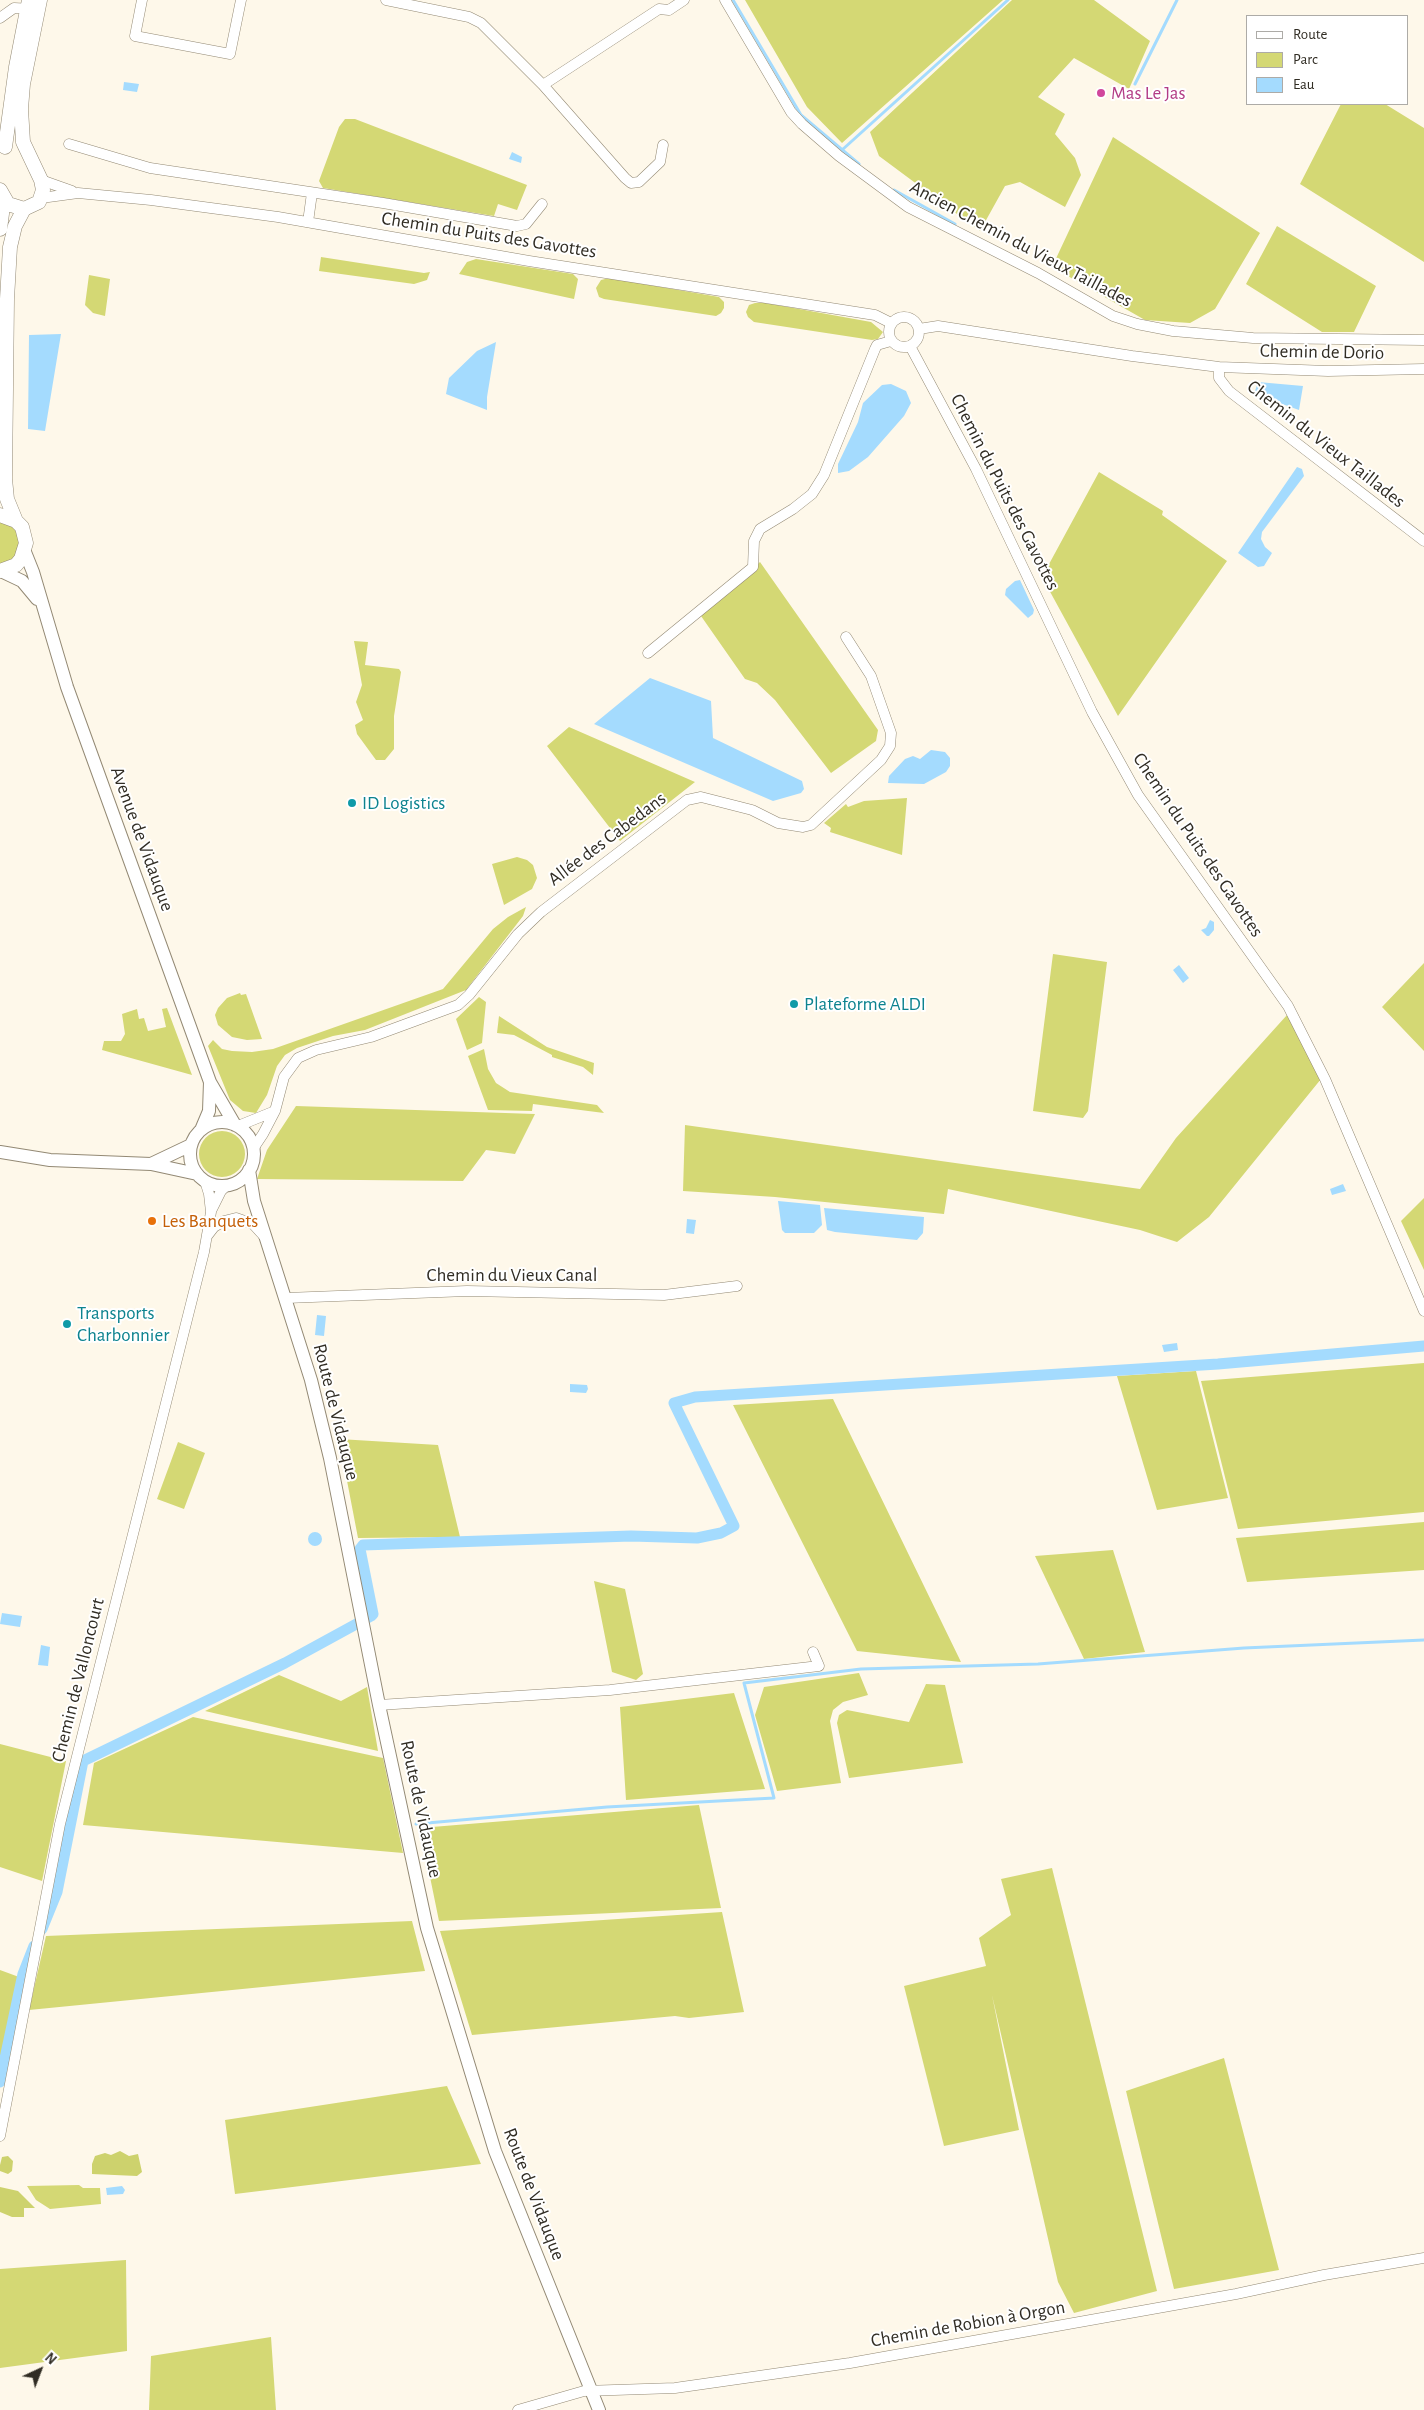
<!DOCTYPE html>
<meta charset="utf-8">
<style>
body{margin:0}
#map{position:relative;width:1424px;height:2410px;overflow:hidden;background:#fef8ea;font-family:"Alegreya Sans",sans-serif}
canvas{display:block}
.legend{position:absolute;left:1246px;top:15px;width:162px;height:90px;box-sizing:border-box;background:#fff;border:1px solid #adaba7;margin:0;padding:6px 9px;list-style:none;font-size:15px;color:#312d24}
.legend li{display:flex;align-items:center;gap:10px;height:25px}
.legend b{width:25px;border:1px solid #adaba7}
.north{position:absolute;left:15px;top:2345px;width:50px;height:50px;-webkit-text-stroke:4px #fff;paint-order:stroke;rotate:43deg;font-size:14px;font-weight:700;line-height:20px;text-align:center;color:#312d24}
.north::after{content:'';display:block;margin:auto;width:18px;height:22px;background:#312d24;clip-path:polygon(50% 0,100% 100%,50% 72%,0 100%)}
</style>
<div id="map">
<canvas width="1424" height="2410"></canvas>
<ul class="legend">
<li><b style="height:6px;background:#fff"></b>Route</li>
<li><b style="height:14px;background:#d4d874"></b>Parc</li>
<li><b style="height:14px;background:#a4dbfe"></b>Eau</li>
</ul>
<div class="north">N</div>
</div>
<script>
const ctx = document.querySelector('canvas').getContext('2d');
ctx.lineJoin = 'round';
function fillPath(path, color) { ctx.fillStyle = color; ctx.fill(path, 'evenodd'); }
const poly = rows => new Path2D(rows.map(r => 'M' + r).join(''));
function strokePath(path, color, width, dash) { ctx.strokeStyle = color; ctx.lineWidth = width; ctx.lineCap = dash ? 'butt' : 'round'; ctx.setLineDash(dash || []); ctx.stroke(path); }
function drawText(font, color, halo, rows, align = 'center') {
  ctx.font = font + ' "Alegreya Sans",sans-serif'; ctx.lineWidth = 4; ctx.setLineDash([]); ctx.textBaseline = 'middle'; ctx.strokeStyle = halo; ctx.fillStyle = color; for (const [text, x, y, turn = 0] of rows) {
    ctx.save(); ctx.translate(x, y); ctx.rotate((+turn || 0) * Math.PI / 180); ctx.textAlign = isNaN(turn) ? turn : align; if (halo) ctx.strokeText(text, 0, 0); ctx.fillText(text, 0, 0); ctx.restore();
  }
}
fillPath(poly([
 [745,0,1003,0,842,143,807,107],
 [1012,0,1094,0,1150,41,1129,89,1074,58,1038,97,1065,114,1055,134,1075,158,1081,175,1065,207,1020,182,1005,186,980,231,879,156,870,132],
 [1341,104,1385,104,1424,128,1424,262,1300,184],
 [345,119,355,119,527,185,517,210,498,204,494,216,323,188,319,181,339,127],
 [1113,137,1260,233,1215,309,1190,323,1145,320,1052,267],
 [1277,226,1376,286,1354,332,1322,332,1246,284],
 [321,257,424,273,430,272,427,280,414,284,319,271],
 [476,259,573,274,578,279,574,299,459,274,467,262],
 [89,275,110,279,105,316,93,313,85,305],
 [609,278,719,297,724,302,724,308,721,313,716,316,604,299,599,297,596,288,601,280],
 [755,303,766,303,871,322,883,332,878,339,872,340,754,322,748,317,746,312,749,305],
 [1099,472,1163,511,1162,515,1227,561,1118,716,1042,577],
 [0,522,13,527,18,535,20,545,17,554,10,562,0,566],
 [760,562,878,730,876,741,831,773,775,700,757,683,745,679,701,616],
 [354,641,368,642,365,665,399,669,401,672,394,716,394,749,385,760,376,760,357,734,355,725,363,720,356,702,362,685],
 [569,727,695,782,620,841,547,746],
 [907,798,902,855,830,832,831,828,824,823,846,804,848,807,864,801],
 [517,857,527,860,533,865,537,878,532,889,504,905,492,864],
 [526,907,523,916,466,990,365,1030,333,1036,297,1048,285,1055,277,1066,267,1095,256,1113,243,1111,230,1100,208,1046,213,1040,222,1049,232,1051,252,1052,273,1049,443,989,493,929,508,917],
 [1053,954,1107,962,1088,1111,1083,1118,1033,1111],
 [1424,963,1424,1051,1382,1007],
 [240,993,241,995,246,994,262,1039,247,1040,232,1037,218,1025,215,1015,218,1008,227,998],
 [479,997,486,1002,482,1043,467,1050,456,1019],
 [167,1008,192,1075,102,1050,104,1041,121,1041,125,1034,122,1014,137,1009,139,1019,144,1018,148,1031,166,1027,162,1009],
 [1287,1015,1321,1079,1209,1217,1177,1242,1140,1230,948,1189,944,1214,775,1197,683,1191,685,1125,1140,1189,1176,1138],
 [499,1016,547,1047,594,1063,593,1075,583,1067,552,1057,552,1055,514,1035,497,1033],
 [484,1049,488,1069,496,1083,510,1092,597,1105,604,1113,533,1104,532,1111,488,1110,468,1056],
 [296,1106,535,1114,515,1154,486,1150,463,1181,257,1179,267,1150],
 '199 1154a23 23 0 1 1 46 0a23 23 0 1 1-46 0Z',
 [1424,1198,1424,1270,1401,1221],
 [1424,1363,1424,1512,1238,1529,1201,1381],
 [1196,1371,1228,1498,1157,1510,1117,1376],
 [833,1399,961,1662,857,1651,733,1405],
 [339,1439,438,1445,460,1537,358,1538],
 [178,1442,205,1453,184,1509,157,1499],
 [1424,1522,1424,1570,1247,1582,1236,1538],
 [1113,1550,1145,1652,1084,1659,1035,1556],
 [594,1581,625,1589,643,1674,636,1680,612,1672],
 [859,1673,868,1695,843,1702,833,1710,830,1721,841,1783,777,1791,755,1715,764,1687],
 [279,1675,341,1701,367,1687,378,1751,205,1711],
 [926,1684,945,1685,963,1763,849,1778,837,1723,839,1715,847,1710,909,1722],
 [734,1693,765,1789,626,1800,620,1707],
 [193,1717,383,1758,403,1853,83,1825,94,1763],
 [0,1744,66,1761,42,1881,0,1867],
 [699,1805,721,1908,439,1921,420,1828],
 [1052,1868,1157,2291,1074,2313,1058,2282,992,1995,1019,2130,944,2146,904,1986,986,1966,979,1938,1011,1915,1001,1879],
 [722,1912,744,2012,689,2018,675,2016,472,2035,440,1931],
 [412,1921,425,1971,29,2010,46,1936],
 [0,1970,19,1977,1,2058,0,2058],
 [1224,2058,1279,2270,1174,2289,1126,2091],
 [447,2086,481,2164,235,2194,225,2120],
 [79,2185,83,2188,100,2188,101,2204,50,2209,36,2200,27,2186],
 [126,2260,127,2351,0,2368,0,2269],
 [271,2337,276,2410,149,2410,151,2356]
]), '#d4d874');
fillPath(poly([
 [120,2151,129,2156,138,2154,142,2172,137,2176,92,2174,92,2164,95,2156,105,2153,111,2155],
 [8,2156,13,2161,12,2171,8,2174,0,2171,0,2165,2,2157],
 [0,2187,18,2191,35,2208,24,2208,24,2217,12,2217,0,2212]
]), '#cdd26d');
fillPath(poly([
 [124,82,139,84,137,92,123,90],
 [512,152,522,157,521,163,509,159],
 [61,334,45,431,28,429,29,335],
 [496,342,487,397,487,410,446,394,449,378,477,351],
 [1258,382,1303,386,1299,410,1254,394],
 [891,384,906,391,911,403,904,416,868,457,849,471,838,473,838,464,858,422,863,403,882,385],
 [1297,467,1302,469,1304,476,1262,532,1261,539,1265,547,1272,553,1264,566,1258,567,1238,553],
 [1020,580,1034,610,1033,614,1028,618,1005,595,1006,589,1015,581],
 [650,678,711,701,713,738,802,781,804,789,801,793,773,801,594,724],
 [931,750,945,752,950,758,950,766,946,772,924,784,888,783,889,776,905,759,913,756,920,759],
 [1210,920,1214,922,1214,930,1209,936,1207,936,1201,930,1206,928],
 [1179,965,1189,978,1183,983,1173,970],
 [1343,1184,1346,1191,1332,1195,1330,1189],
 [778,1201,820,1205,822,1225,814,1233,785,1233,782,1230],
 [824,1208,924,1217,923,1233,917,1240,835,1232,827,1230],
 [687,1219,696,1220,694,1234,686,1233],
 [317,1315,326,1316,324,1336,315,1335],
 [1177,1343,1178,1350,1164,1352,1162,1345],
 [570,1384,587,1385,588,1389,586,1393,570,1392],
 '308 1539a7 7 0 1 1 14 0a7 7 0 1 1-14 0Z',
 [2,1613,22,1616,20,1627,0,1624],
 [41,1645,50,1647,48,1666,38,1665],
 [122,2186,125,2190,123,2194,107,2195,106,2188]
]), '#a4dbfe');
strokePath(poly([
 [733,0,801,115,859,164],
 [1135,84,1177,0],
 [842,150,1008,0],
 [894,190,955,224],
 [416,1824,607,1807,774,1798,744,1683,861,1669,1038,1664,1244,1648,1424,1640]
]), '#a4dbfe', 3);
strokePath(poly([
 [42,1929,57,1892,83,1761,285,1663,371,1616,373,1614,360,1549,363,1545,631,1536,697,1538,721,1533,734,1526,674,1403,695,1397,1218,1364,1424,1346],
 [0,2082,23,1974,34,1946]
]), '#a4dbfe', 11);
const minor = poly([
 [142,0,135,36,230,54,241,0],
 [386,0,469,17,481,23,543,85,659,9,669,10,684,0],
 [725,0,791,112,802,124,839,156,908,207,1038,273,1113,316,1137,324,1173,331,1253,338,1424,340],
 [0,18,14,8,32,9],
 [543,85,625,178,631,183,639,182,660,162,663,145],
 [69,144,150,168,383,203,517,226,526,224,542,204],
 [41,180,72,191],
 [41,198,78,193,151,200,278,217,529,261,875,315,891,323],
 [308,222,312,193],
 '889 332a15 15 0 1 1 30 0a15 15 0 1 1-30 0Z',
 [919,329,938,326,1132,356,1219,367,1328,371,1424,369],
 [910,346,976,469,1092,712,1138,795,1288,1006,1325,1079,1424,1311],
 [1219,367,1219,378,1229,391,1424,541],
 [648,653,753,567,754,541,760,529,793,509,812,494,824,475,875,349,877,345,891,341],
 [238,1126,275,1111],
 [253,1149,263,1134,275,1111,284,1077,298,1058,316,1050,371,1037,458,1005,469,995,518,934,541,912,687,800,701,797,752,810,778,823,803,827,811,825,881,760,890,746,891,733,871,676,846,637],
 [211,1211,221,1191,226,1186],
 [207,1236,214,1227,224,1221,236,1218,253,1224,264,1236],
 [286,1298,467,1291,664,1295,737,1286],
 [379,1705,610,1690,819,1666,813,1652],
 [0,2136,60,1824,204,1252,211,1212,209,1194,205,1181],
 [518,2410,584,2391,675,2388,850,2363,1236,2294,1324,2275,1424,2258]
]);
const tertiary = poly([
 [25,552,33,572,67,687,210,1082,235,1125],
 [1,571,22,581,37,599],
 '190 1154a32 32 0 1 1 64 0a32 32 0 1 1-64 0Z',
 [201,1130,209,1111,210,1082],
 [0,1152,50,1160,151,1164,197,1174],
 [151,1164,191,1145],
 [249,1170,254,1201,311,1380,330,1458,379,1705,427,1928,495,2151,599,2410]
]);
const secondary = poly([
 [5,147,16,67,29,0],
 [0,190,8,204,24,209,39,202,43,190,41,180,23,142,21,109,23,84,40,0],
 [0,229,4,198],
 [0,515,16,521,22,527,26,543,21,559,16,565,0,571],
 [16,521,7,499,5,479,7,299,10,247,15,226,24,209]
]);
strokePath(minor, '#938974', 11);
strokePath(tertiary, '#938974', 14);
strokePath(secondary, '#938974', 15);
strokePath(minor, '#fff', 10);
strokePath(tertiary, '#fff', 12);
strokePath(secondary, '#fff', 14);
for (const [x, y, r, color] of [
 [1101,93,5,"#d1479c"],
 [352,803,5,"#0f9aa8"],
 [794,1004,5,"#0f9aa8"],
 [152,1221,5,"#e8710a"],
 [67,1324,5,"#0f9aa8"]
]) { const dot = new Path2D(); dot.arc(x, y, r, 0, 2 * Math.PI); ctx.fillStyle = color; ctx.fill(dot); strokePath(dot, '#fff', 2); }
drawText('19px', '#b23c85', '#fff', [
 ["Mas Le Jas",1111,93]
], 'left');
drawText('19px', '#312d24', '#fff', [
 ["Chemin du Puits des Gavottes",489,235,9],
 ["Ancien Chemin du Vieux Taillades",1021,244,28],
 ["Chemin de Dorio",1322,352,1],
 ["Chemin du Vieux Taillades",1326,444,38],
 ["Chemin du Puits des Gavottes",1005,492,63],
 ["Avenue de Vidauque",142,839,70],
 ["Allée des Cabedans",607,839,-37],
 ["Chemin du Puits des Gavottes",1198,845,56],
 ["Chemin du Vieux Canal",512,1275],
 ["Route de Vidauque",336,1412,76],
 ["Chemin de Valloncourt",78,1680,-76],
 ["Route de Vidauque",421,1809,78],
 ["Route de Vidauque",534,2194,69],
 ["Chemin de Robion à Orgon",968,2324,-10]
]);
drawText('19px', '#0d838f', '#fff', [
 ["ID Logistics",362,803],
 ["Plateforme ALDI",804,1004],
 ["Transports",77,1313],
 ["Charbonnier",77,1335]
], 'left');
drawText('19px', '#c56008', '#fff', [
 ["Les Banquets",162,1221]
], 'left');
</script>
